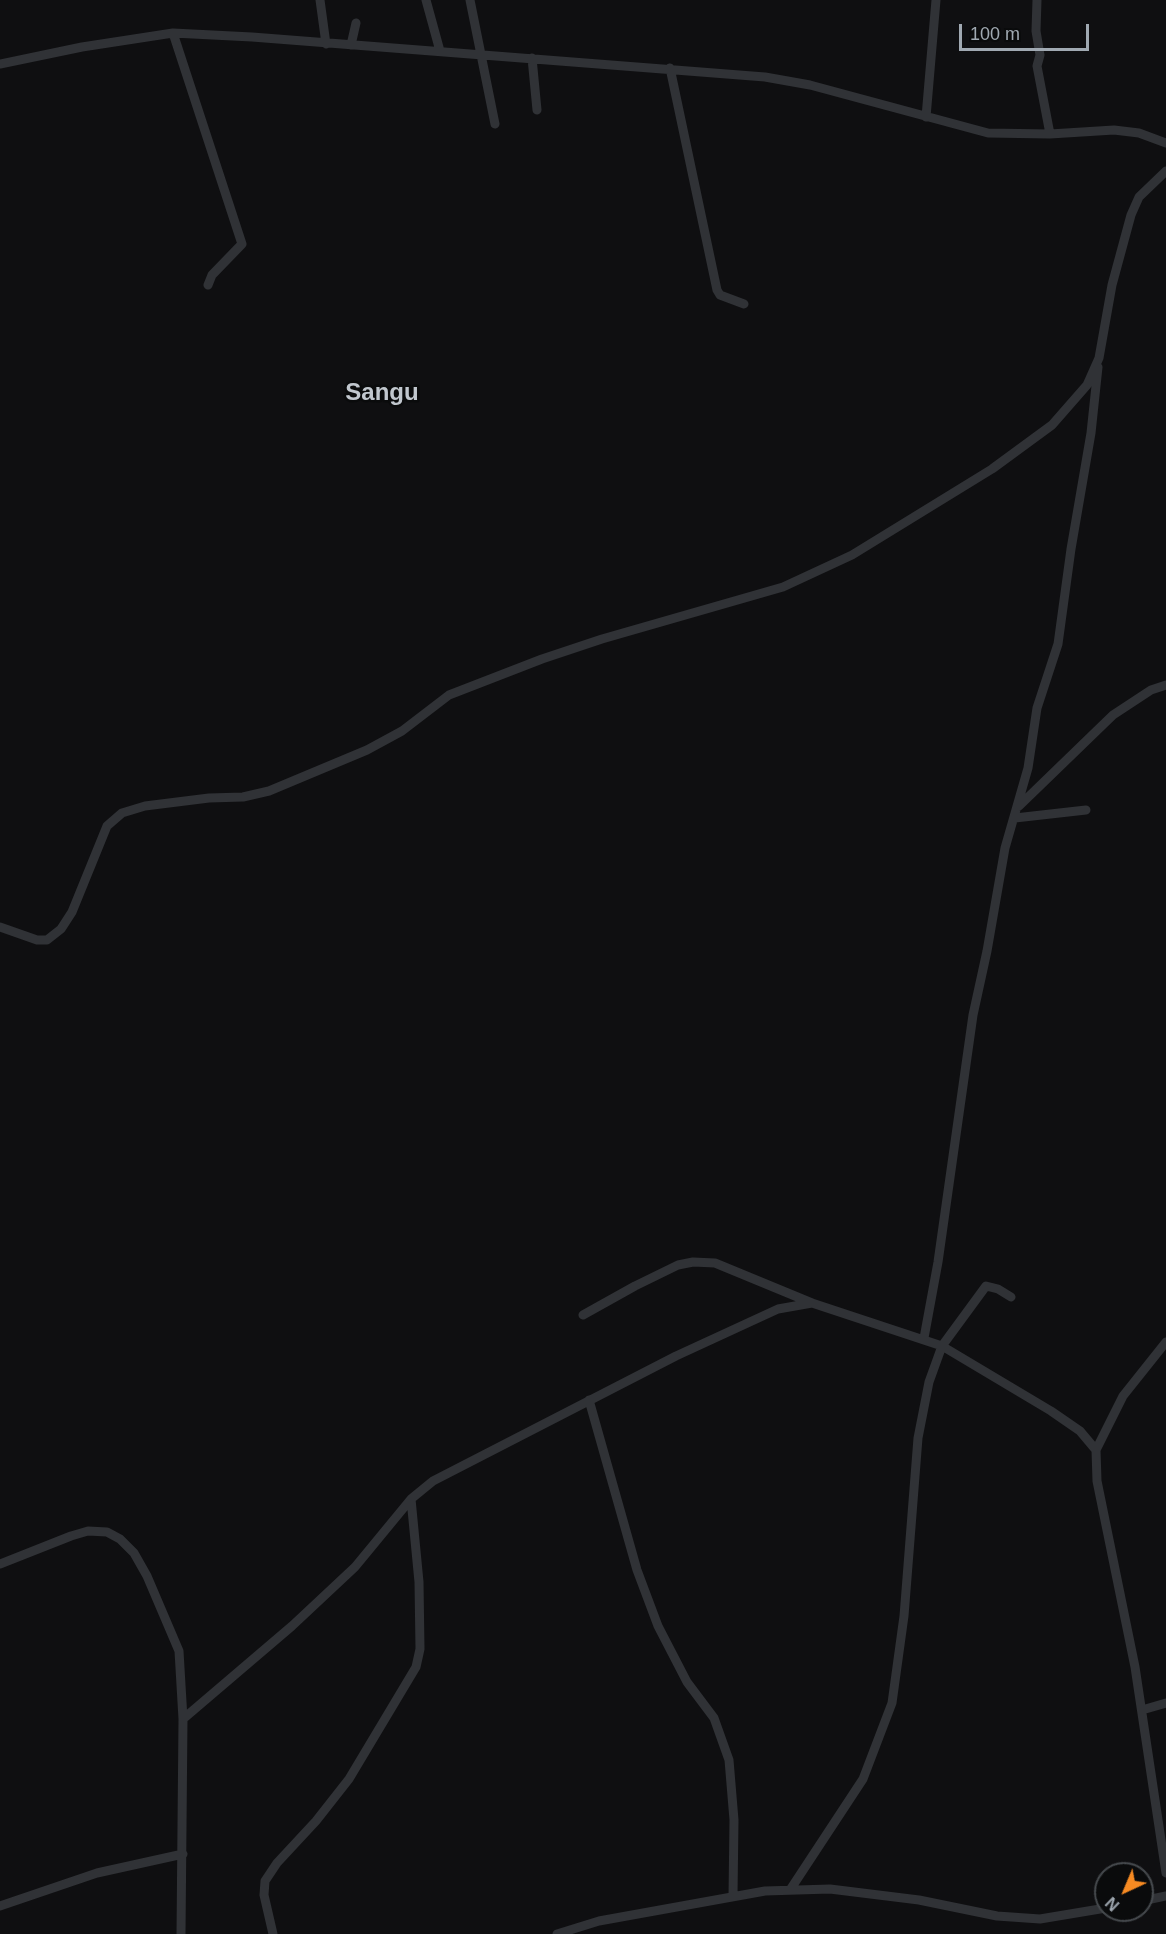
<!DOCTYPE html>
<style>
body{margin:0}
#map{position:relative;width:1166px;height:1934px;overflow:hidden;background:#0f0f11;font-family:Helvetica,sans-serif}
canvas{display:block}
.north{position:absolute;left:1094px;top:1862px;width:60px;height:60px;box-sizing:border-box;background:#0a0b0c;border:2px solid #464a4e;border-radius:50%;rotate:224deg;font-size:16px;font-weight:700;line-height:24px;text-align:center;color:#a0a9b2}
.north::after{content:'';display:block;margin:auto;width:21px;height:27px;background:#f68a22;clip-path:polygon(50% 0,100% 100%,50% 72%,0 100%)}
.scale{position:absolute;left:959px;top:24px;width:130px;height:27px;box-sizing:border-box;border:3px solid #a0a9b2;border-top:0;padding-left:8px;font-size:18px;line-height:21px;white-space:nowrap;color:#a0a9b2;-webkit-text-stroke:4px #0a0b0c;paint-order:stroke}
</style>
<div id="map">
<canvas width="1166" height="1934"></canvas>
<div class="north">N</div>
<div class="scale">100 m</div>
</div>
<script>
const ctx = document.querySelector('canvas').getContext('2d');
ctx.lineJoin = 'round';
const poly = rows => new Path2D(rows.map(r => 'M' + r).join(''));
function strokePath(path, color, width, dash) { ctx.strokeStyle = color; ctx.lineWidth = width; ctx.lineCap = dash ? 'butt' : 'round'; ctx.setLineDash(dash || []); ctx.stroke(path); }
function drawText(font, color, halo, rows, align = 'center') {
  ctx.font = font + ' Helvetica,sans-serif'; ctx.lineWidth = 5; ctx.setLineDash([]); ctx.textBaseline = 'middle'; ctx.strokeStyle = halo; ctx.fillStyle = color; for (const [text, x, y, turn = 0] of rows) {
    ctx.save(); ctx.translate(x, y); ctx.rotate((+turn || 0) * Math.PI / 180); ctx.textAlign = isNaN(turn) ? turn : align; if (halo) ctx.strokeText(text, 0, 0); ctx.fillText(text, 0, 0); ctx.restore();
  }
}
strokePath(poly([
 [320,0,326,44],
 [426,0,440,51],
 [470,0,495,124],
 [1037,0,1036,31,1040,55,1037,66,1050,134],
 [173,33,242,244,212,275,208,285],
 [351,45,356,23],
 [532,58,537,110],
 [0,64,82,47,173,33,252,37,765,77,810,85,988,133,1050,134,1114,130,1139,133,1166,143],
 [670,68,717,290,720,295,744,304],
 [926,117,936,0],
 [1019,806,1113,715,1151,690,1166,685],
 [1015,818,1086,810],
 [0,927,37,940,47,940,61,929,72,912,107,826,122,813,145,806,209,798,243,797,269,791,367,750,402,731,449,695,542,659,602,639,783,587,852,555,992,469,1052,425,1087,385,1099,358,1112,285,1131,215,1139,197,1166,171],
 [583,1315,635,1286,678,1265,693,1262,715,1263,812,1303],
 [924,1338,938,1262,973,1015,987,951,1005,848,1028,768,1037,708,1058,644,1071,549,1091,433,1098,367],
 [589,1400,637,1570,658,1626,687,1682,714,1718,729,1760,734,1820,733,1896],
 [1096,1450,1123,1396,1166,1342],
 [0,1564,71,1536,88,1531,107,1532,120,1539,134,1553,147,1576,179,1651,183,1719,181,1934],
 [1142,1710,1166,1703],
 [183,1719,292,1626,355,1567,411,1499,433,1481,676,1356,778,1309,812,1303,942,1346,1051,1411,1080,1431,1096,1450,1097,1481,1135,1667,1166,1873],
 [790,1890,863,1779,892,1703,904,1616,918,1438,929,1382,942,1346,986,1286,998,1289,1011,1297],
 [1142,1901,1166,1896],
 [0,1906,97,1873,183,1854],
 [273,1934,264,1895,265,1881,277,1863,316,1821,349,1779,416,1667,420,1649,419,1582,411,1499],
 [557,1934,599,1921,765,1891,830,1889,919,1900,997,1916,1040,1919,1106,1908]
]), '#303236', 9);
drawText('bold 24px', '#c1c7ce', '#0a0b0c', [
 ["Sangu",382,393]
]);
</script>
